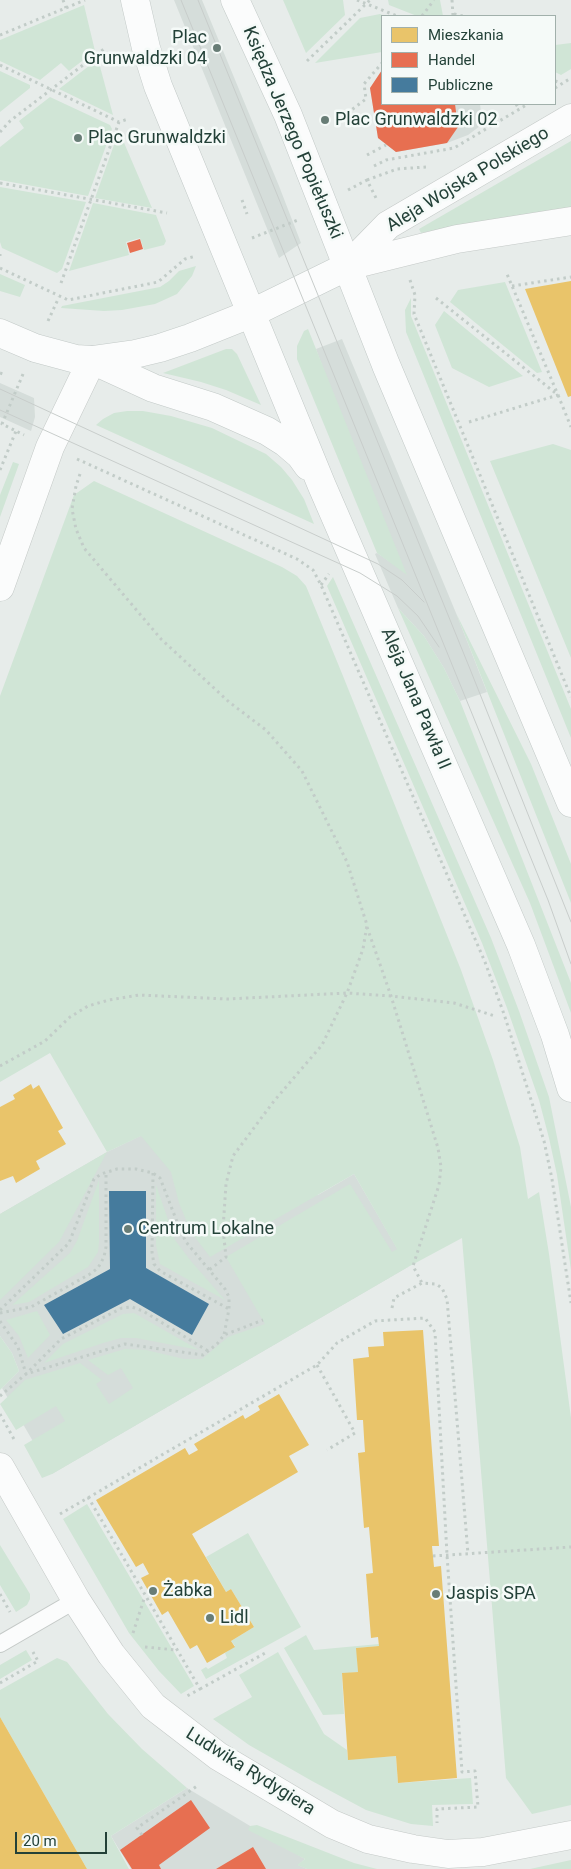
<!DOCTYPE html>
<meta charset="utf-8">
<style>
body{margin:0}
#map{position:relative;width:571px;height:1869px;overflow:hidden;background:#e7ecea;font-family:Roboto,sans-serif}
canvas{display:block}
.legend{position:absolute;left:381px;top:15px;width:175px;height:90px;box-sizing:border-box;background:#f5faf8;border:1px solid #a1b0ab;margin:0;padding:6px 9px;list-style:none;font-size:15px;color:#234138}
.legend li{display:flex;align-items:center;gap:10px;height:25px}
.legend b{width:25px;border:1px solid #a1b0ab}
.scale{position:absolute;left:15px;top:1832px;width:92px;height:22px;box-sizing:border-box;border:2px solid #234138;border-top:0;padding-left:6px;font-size:15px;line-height:18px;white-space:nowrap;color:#234138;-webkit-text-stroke:4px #f5faf8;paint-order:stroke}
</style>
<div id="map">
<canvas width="571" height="1869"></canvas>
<ul class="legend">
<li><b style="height:14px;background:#e9c46a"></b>Mieszkania</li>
<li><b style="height:14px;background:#e76f51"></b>Handel</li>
<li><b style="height:14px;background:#457b9d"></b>Publiczne</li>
</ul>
<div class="scale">20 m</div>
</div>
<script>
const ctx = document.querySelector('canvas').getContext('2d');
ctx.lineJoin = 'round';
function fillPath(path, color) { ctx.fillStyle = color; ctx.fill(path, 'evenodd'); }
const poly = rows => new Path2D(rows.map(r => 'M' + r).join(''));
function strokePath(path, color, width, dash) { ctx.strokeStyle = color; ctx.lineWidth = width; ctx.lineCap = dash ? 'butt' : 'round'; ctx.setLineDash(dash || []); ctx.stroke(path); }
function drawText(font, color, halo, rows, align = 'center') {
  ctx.font = font + ' Roboto,sans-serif'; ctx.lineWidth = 5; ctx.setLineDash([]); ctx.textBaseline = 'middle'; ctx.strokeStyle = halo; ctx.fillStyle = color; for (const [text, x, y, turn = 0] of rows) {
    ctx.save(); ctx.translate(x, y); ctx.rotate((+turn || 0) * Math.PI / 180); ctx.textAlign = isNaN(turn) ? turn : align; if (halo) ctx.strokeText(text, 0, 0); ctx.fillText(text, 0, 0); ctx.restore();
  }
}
fillPath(poly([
 [174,0,202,0,279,186,301,243,279,258],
 [382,70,382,104,480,104,482,120,480,126,468,135,447,143,396,152,378,138,370,88],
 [342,339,456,613,487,692,460,701,444,668,424,636,398,608,375,554,377,553,392,563,316,349],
 [0,383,34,398,35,417,31,431,0,417],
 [165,1124,318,1195,354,1174,408,1267,52,1474,2,1388,19,1371,12,1353,0,1336,0,1214,107,1152],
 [187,1788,305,1859,298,1865,307,1869,131,1869,111,1836]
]), '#d5ddda');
fillPath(poly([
 [283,0,343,0,345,15,306,53],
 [388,0,440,0,443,16,417,16,389,5],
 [84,5,95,51,69,71,61,63,40,80,0,61,0,40],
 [380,14,385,16,382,16,382,52,315,63,360,18],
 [571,43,571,69,561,75,555,72,555,45],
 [98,59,113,115,59,89],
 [0,71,30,85,30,88,0,112],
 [50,97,110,125,112,129,88,196,0,180,0,147,24,128,19,121],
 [119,131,152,208,95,198],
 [571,141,571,207,458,225,421,233,419,229],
 [0,187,86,202,62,269,57,273,2,248,0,242],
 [93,203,156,215,166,241,164,245,144,250,140,238,126,242,129,255,69,271],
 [196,266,192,276,177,294,155,304,122,310,104,311,61,308,62,306,160,287,169,281,179,271],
 [0,274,25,285,20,297,0,291],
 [505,282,542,372,537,373,450,302,458,290],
 [411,298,411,316,571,709,571,738,406,332,405,310],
 [444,311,523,376,489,387,452,368,435,325],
 [308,329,316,349,407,575,377,553,297,359,297,346,304,331],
 [226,349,232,349,237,354,261,405,226,390,201,382,163,373],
 [127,411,143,411,171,416,212,428,266,454,281,467,292,480,304,499,314,524,96,425,103,419,114,413],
 [553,444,571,450,571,658,490,461],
 [13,462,19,464,0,517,0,495],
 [94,481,282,567,297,576,306,586,343,676,461,970,493,1060,520,1147,528,1199,539,1192,549,1254,571,1418,571,1805,532,1814,506,1778,462,1238,408,1267,52,1474,42,1478,24,1445,65,1421,56,1406,16,1430,0,1404,25,1380,80,1363,102,1380,96,1384,109,1404,133,1388,121,1368,108,1375,88,1360,125,1349,146,1350,184,1359,202,1359,228,1337,265,1324,226,1257,350,1184,392,1252,397,1249,354,1174,210,1257,191,1232,179,1203,171,1172,141,1136,107,1152,59,1242,0,1300,0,1214,107,1152,50,1053,0,1082,0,696,74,495],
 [333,577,491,938,519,1011,549,1097,571,1207,571,1270,557,1175,549,1138,539,1100,507,1008,482,943,327,586],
 [398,608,424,636,444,668,460,701,571,983,571,1013,530,903],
 [456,613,531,764,571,864,571,903],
 [99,1180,99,1242,98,1252,88,1267,29,1302,12,1305,70,1253,77,1241],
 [156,1185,175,1240,190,1260,225,1300,160,1264,156,1245],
 [37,1311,50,1335,28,1358,19,1336,6,1320],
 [134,1313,199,1350,136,1338,121,1338,103,1343,44,1363,63,1344,123,1314],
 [0,1336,12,1353,19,1371,0,1390],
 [87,1504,194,1686,181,1694,159,1671,129,1633,63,1519],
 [248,1533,301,1627,206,1679,201,1670,206,1667,208,1669,227,1658,225,1653,235,1646,231,1641,254,1627,231,1589,226,1592,206,1557],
 [0,1545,30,1594,30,1599,27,1605,16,1612,0,1585],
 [306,1635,314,1650,379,1644,379,1646,357,1648,358,1672,342,1674,344,1714,323,1715,284,1648],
 [26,1650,32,1660,0,1679,0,1665],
 [278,1652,324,1734,347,1750,348,1759,396,1756,398,1783,471,1778,473,1804,432,1805,433,1826,411,1824,366,1810,312,1781,249,1745,213,1719,252,1697,239,1675],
 [57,1658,67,1662,108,1714,142,1749,187,1788,111,1836,129,1869,87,1869,0,1717,0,1690],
 [257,1825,354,1863,377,1869,307,1869,297,1865,305,1859,248,1830,250,1826],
 [571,1860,571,1869,530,1869]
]), '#d0e5d6');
fillPath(poly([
 [571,281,571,396,568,397,525,289],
 [31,1084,33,1089,39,1085,63,1128,58,1131,66,1144,36,1161,40,1169,16,1183,13,1176,0,1181,0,1107,15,1099,13,1095],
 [423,1330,439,1546,432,1546,434,1567,441,1566,457,1778,398,1783,396,1756,348,1760,342,1673,358,1672,356,1648,379,1646,378,1637,371,1638,366,1574,373,1573,369,1527,364,1528,358,1453,365,1452,364,1437,363,1420,357,1420,353,1359,369,1357,368,1347,384,1346,383,1332],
 [279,1394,309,1445,289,1456,298,1472,192,1534,226,1592,231,1589,254,1627,231,1641,235,1647,207,1663,197,1645,190,1649,168,1611,162,1615,141,1578,149,1574,143,1563,136,1567,96,1500,185,1448,189,1455,198,1450,194,1444,243,1415,245,1419,260,1410,258,1406],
 [0,1717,87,1869,0,1869]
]), '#e9c46a');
fillPath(poly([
 [382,70,382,104,455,104,458,127,447,143,396,152,378,138,370,88],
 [140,239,143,249,130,253,127,243],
 [191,1800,210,1828,159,1865,161,1869,132,1869,120,1850],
 [253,1847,266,1869,216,1869]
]), '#e76f51');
fillPath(poly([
 [109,1191,146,1191,146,1268,209,1304,192,1335,130,1299,63,1334,44,1305,110,1269]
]), '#457b9d');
const service = poly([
 [0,1644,76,1600]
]);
const tertiary = poly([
 [348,266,388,225,571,118],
 [348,266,457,239,571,221],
 [0,587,50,447,92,360],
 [0,1467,76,1600,111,1654,153,1706,218,1756,332,1824,368,1839,413,1849,448,1854,483,1852,571,1835]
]);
const secondary = poly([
 [135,0,146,48,158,86,322,486,521,945,555,1035,571,1088],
 [235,0,288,115,386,365,571,803],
 [0,333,35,348,76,359,92,360,135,354,160,348,190,338,250,314,348,266],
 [92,360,153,388,213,407,267,431,286,443,300,455,308,466]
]);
strokePath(service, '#c4c9c7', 18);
strokePath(tertiary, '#c4c9c7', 29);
strokePath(secondary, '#c2c9c7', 29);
strokePath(poly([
 [63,0,66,8],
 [357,0,397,16],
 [452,0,453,16],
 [454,14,463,16],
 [422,16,434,0],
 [0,35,85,0],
 [307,61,370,0],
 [0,65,119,122,128,119],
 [555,81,561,83],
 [555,88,571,78],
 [516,104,519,109],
 [342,117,366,99,364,84,382,63],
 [0,132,10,121,104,49],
 [367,155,386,145],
 [374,166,386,160,454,148,528,104],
 [367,180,397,169,426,167],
 [0,183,167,213],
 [348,190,367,180,376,198],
 [242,200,247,214],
 [252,238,298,220],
 [0,254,0,256],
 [0,268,68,300,158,282,185,259,196,256],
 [410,280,415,295,414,314,571,697],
 [61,283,119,122],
 [512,286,571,277],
 [436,298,558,395,571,427],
 [48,321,59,297],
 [0,373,5,375],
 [23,374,2,424,24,435],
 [469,422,558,395,507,274],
 [77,459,297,559,313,570,321,585,485,962,504,1014,544,1141,552,1179,571,1303],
 [0,470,16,431],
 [80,474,76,486,72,509,76,529,84,548,161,639,229,702,266,730,302,771,347,862,367,925,363,949,347,993,322,1045,274,1101,233,1156,226,1184,223,1229,226,1257,209,1270],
 [321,585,329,574],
 [367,927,391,996,438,1148,441,1167,439,1185,413,1266,422,1283],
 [0,1066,45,1041,70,1017,88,1006,109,1000,139,995,227,999,347,993,391,996,454,1003,495,1016],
 [153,1173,152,1252,154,1264,160,1271,229,1309],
 [392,1308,394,1298,422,1283,436,1284,442,1288,447,1299,468,1554],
 [0,1310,69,1243,94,1179,101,1174,117,1169,136,1169,153,1173,160,1178,181,1232,186,1242,225,1289,229,1297,229,1309,224,1335],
 [0,1313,31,1307,90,1274,98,1268,104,1257,106,1247,106,1172],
 [0,1321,18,1347,26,1374,61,1339,122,1308,132,1307,143,1311,208,1351],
 [317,1365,355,1433,327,1450],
 [0,1396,26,1374,125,1344,203,1355,217,1344,224,1335,263,1320],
 [0,1414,15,1441],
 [88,1497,200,1689,187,1696],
 [60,1514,317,1365,337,1343,375,1321,425,1318,435,1332,447,1555,462,1772,475,1771,478,1807,437,1809,437,1823],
 [433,1556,571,1547],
 [0,1594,10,1612],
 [133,1633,145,1596],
 [145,1647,176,1650],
 [0,1683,38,1661,33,1652],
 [200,1689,267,1652],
 [142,1835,137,1828,197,1786]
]), '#c2ccc8', 3, [2.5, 4]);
strokePath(service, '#fbfcfc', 16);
strokePath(tertiary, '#fbfcfc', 28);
strokePath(secondary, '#fbfcfc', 28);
strokePath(poly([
 [181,0,548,900,571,964],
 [198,0,470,669,571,922],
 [0,389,378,564,402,580,424,602],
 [0,410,360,573,397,596,418,616,439,647]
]), '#c8cdcb', 1);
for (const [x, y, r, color] of [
 [217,48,5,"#687d76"],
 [325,120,5,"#687d76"],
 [78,138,5,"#687d76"],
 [128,1229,5,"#687d76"],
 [153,1591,5,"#687d76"],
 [436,1594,5,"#687d76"],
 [210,1618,5,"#687d76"]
]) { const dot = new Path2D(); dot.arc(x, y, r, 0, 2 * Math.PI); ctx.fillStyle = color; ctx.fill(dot); strokePath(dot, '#f5faf8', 2); }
drawText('18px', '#234138', '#f5faf8', [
 ["Plac",207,38,"right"],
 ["Grunwaldzki 04",207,59,"right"],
 ["Plac Grunwaldzki 02",335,120],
 ["Plac Grunwaldzki",88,138],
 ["Centrum Lokalne",138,1229],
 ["Żabka",163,1591],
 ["Jaspis SPA",446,1594],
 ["Lidl",220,1618]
], 'left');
drawText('18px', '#234138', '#f5faf8', [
 ["Księdza Jerzego Popiełuszki",292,133,67],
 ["Aleja Wojska Polskiego",468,180,-31],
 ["Aleja Jana Pawła II",415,699,67],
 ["Ludwika Rydygiera",250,1772,32]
]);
</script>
